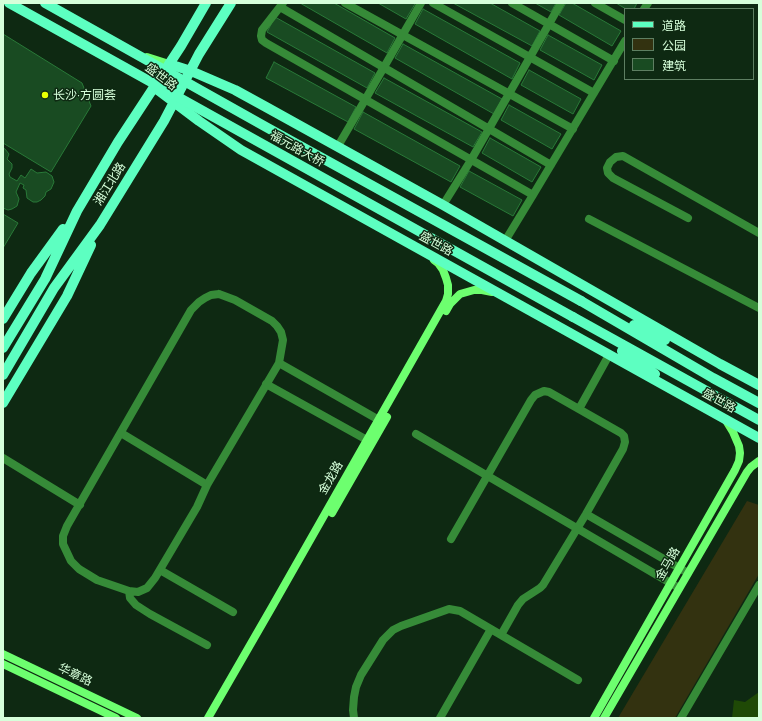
<!DOCTYPE html>
<meta charset="utf-8">
<style>
body{margin:0}
#map{position:relative;width:762px;height:721px;overflow:hidden;background:#0e2912;font-family:Montserrat,"Noto Sans SC",sans-serif}
canvas{display:block}
.frame{position:absolute;inset:0;border:4px solid #d6ffda;pointer-events:none}
.legend{position:absolute;left:624px;top:8px;width:130px;height:72px;box-sizing:border-box;background:#0e2912;border:1px solid #5e7f62;margin:0;padding:5px 7px;list-style:none;font-size:12px;color:#d6ffda}
.legend li{display:flex;align-items:center;gap:8px;height:20px}
.legend b{width:20px;border:1px solid #5e7f62}
</style>
<div id="map">
<canvas width="762" height="721"></canvas>
<div class="frame"></div>
<ul class="legend">
<li><b style="height:5px;background:#5dffc1"></b>道路</li>
<li><b style="height:11px;background:#333210"></b>公园</li>
<li><b style="height:11px;background:#194b22"></b>建筑</li>
</ul>
</div>
<script>
const ctx = document.querySelector('canvas').getContext('2d');
ctx.lineJoin = 'round';
function fillPath(path, color) { ctx.fillStyle = color; ctx.fill(path, 'evenodd'); }
const poly = rows => new Path2D(rows.map(r => 'M' + r).join(''));
function strokePath(path, color, width, dash) { ctx.strokeStyle = color; ctx.lineWidth = width; ctx.lineCap = dash ? 'butt' : 'round'; ctx.setLineDash(dash || []); ctx.stroke(path); }
function drawText(font, color, halo, rows, align = 'center') {
  ctx.font = font + ' Montserrat,"Noto Sans SC",sans-serif'; ctx.lineWidth = 3; ctx.setLineDash([]); ctx.textBaseline = 'middle'; ctx.strokeStyle = halo; ctx.fillStyle = color; for (const [text, x, y, turn = 0] of rows) {
    ctx.save(); ctx.translate(x, y); ctx.rotate((+turn || 0) * Math.PI / 180); ctx.textAlign = isNaN(turn) ? turn : align; if (halo) ctx.strokeText(text, 0, 0); ctx.fillText(text, 0, 0); ctx.restore();
  }
}
fillPath(poly([
 [747,501,759,505,759,574,675,718,618,718]
]), '#333210');
fillPath(poly([
 [759,692,759,718,732,718,734,700,745,702]
]), '#1f4906');
const building = poly([
 [300,3,334,3,395,38,387,53,300,3],
 [378,3,413,3,415,4,406,19,378,3],
 [453,3,490,3,540,31,532,46,453,3],
 [535,3,556,3,551,12,535,3],
 [566,3,572,3,621,31,612,46,559,15,566,3],
 [616,3,637,3,634,9,626,9,616,3],
 [423,9,520,63,512,79,415,24,423,9],
 [275,17,375,73,367,88,267,32,275,17],
 [3,34,82,83,91,106,51,172,3,143,3,34],
 [548,35,602,65,594,80,540,50,548,35],
 [403,44,502,99,494,114,395,58,403,44],
 [274,62,356,107,348,122,266,78,274,62],
 [529,70,581,99,573,114,521,85,529,70],
 [384,78,482,132,473,147,375,93,384,78],
 [509,105,561,134,552,149,501,120,509,105],
 [363,112,460,166,451,182,354,129,363,112],
 [490,138,541,167,532,182,482,153,490,138],
 [3,148,5,149,9,154,7,159,12,164,12,168,9,174,10,177,17,181,21,175,25,178,31,169,37,173,46,172,52,176,54,182,51,189,46,192,45,196,41,200,37,202,33,202,27,198,26,190,23,188,24,185,20,183,16,192,19,199,17,206,12,209,8,210,3,208,3,148],
 [469,171,522,200,513,216,460,187,469,171],
 [3,214,18,223,3,248,3,214]
]);
fillPath(building, '#194b22');
strokePath(building, '#297938', 1);
strokePath(poly([
 [283,3,262,30,261,36,262,40,266,43,533,195],
 [345,3,573,129],
 [433,3,594,93],
 [512,3,614,61],
 [595,3,625,20],
 [280,7,551,165],
 [644,9,648,3],
 [338,146,365,100,421,3],
 [443,205,471,160,561,3],
 [688,218,613,178,608,173,607,168,610,162,616,157,623,156,759,233],
 [589,219,759,308],
 [505,241,533,195,625,41],
 [219,294,235,300,272,321,277,326,281,332,283,340,279,363,207,485,197,507,155,578,147,588,138,592,129,591,97,580,79,569,71,561,63,544,63,536,67,526,191,310,199,302,205,298,211,295,219,294],
 [279,363,379,420],
 [266,384,367,440],
 [579,409,609,355],
 [121,433,207,485],
 [416,434,679,588],
 [3,458,80,505],
 [586,514,688,573],
 [451,539,531,400,535,395,544,391,549,392,621,433,624,436,625,442,623,449,586,514,543,585,540,588,523,599,518,605,501,635],
 [160,570,233,612],
 [129,591,130,598,136,605,150,614,207,645],
 [354,718,353,710,354,697,356,687,361,675,383,640,393,630,401,626,449,609,460,611,578,680],
 [440,718,491,629],
 [681,718,759,585]
]), '#368b38', 8);
strokePath(poly([
 [147,57,169,64],
 [446,311,450,304,460,294,474,290,482,290,492,292],
 [332,513,387,417],
 [3,654,137,718],
 [3,664,116,718],
 [208,718,272,607,446,301,448,294,448,285,446,278,443,270,438,263,434,260],
 [594,718,735,470,739,461,740,453,739,446,733,432,725,419],
 [604,718,747,472,751,467,759,461]
]), '#6dff6f', 8);
strokePath(poly([
 [169,64,191,71,235,90,266,107,443,205,720,364,759,385],
 [154,87,199,121,241,150,759,438],
 [581,301,713,378,759,403],
 [573,317,759,420],
 [3,319,31,273,63,229],
 [634,325,665,340],
 [3,348,45,279,77,211,118,142,181,46,206,3],
 [622,351,655,374],
 [3,375,54,288,100,225,164,121,199,54,231,3],
 [3,403,67,296,91,245]
]), '#5dffc1', 10);
strokePath(poly([
 [9,3,573,317],
 [45,3,266,127,581,301]
]), '#5dffc1', 10);
for (const [x, y, r, color] of [
 [45,95,4,"#e7ff02"]
]) { const dot = new Path2D(); dot.arc(x, y, r, 0, 2 * Math.PI); ctx.fillStyle = color; ctx.fill(dot); strokePath(dot, '#0e2912', 1.5); }
drawText('12px', '#d6ffda', '#0e2912', [
 ["盛世路",161,77,37],
 ["福元路大桥",297,149,29],
 ["湘江北路",110,184,-58],
 ["盛世路",436,244,29],
 ["盛世路",719,401,29],
 ["金龙路",331,478,-60],
 ["金马路",668,564,-60],
 ["华章路",75,675,25]
]);
drawText('12px', '#d6ffda', '#0e2912', [
 ["长沙·方圆荟",53,95]
], 'left');
</script>
